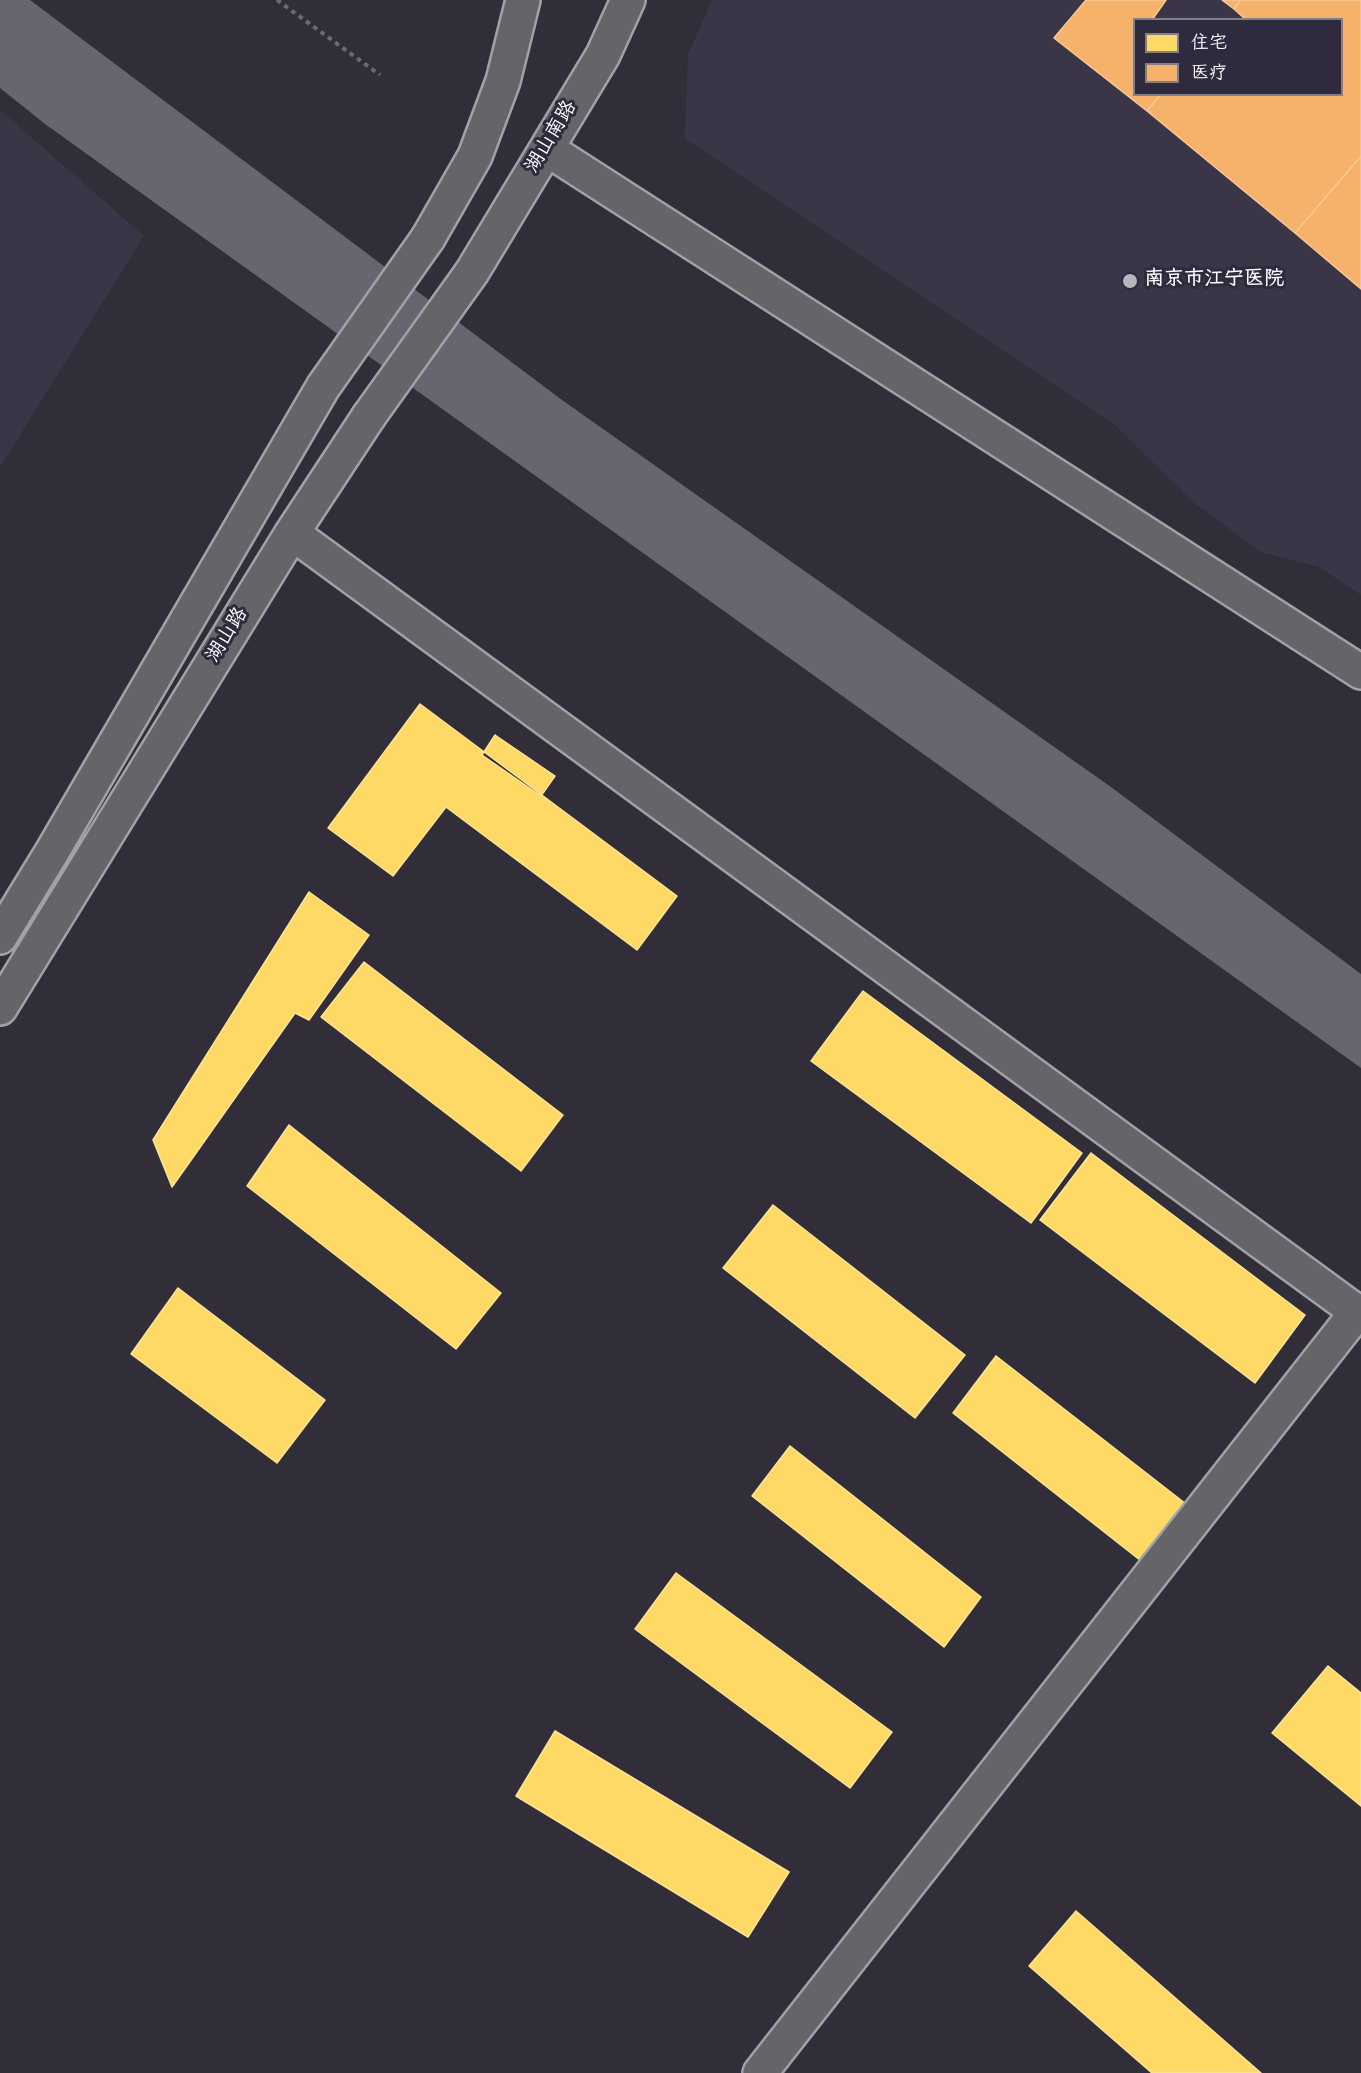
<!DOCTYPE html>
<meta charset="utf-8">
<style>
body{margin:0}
#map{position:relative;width:1361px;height:2073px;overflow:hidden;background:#312e39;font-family:Dekko,"LXGW WenKai TC",sans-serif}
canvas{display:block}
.legend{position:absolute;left:1133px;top:18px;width:210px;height:78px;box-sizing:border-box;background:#2f2a3d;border:2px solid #827f8b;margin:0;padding:8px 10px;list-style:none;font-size:18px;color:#fff}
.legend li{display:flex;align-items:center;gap:12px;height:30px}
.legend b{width:30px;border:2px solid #827f8b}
</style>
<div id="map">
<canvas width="1361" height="2073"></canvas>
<ul class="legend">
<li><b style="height:16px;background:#ffd966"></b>住宅</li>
<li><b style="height:16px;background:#f6b26b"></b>医疗</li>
</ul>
</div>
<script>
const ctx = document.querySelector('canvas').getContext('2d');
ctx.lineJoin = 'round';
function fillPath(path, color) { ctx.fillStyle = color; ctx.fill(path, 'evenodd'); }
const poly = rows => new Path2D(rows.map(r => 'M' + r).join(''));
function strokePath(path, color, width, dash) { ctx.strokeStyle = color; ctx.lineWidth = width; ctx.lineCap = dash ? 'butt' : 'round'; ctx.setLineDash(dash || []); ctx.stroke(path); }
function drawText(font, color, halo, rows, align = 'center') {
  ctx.font = font + ' Dekko,"LXGW WenKai TC",sans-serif'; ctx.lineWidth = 6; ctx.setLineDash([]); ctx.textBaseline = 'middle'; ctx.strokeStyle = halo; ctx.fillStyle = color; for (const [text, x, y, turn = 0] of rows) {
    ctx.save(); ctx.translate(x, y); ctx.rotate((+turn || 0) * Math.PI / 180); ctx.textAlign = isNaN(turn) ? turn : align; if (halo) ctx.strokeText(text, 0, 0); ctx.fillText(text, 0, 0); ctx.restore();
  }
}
fillPath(poly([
 [712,0,1361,0,1361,595,1319,567,1261,552,1193,502,1114,424,685,138,688,54],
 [1134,20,1342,20,1342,94,1134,94],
 [0,110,144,236,0,467]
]), '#3b3647');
fillPath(poly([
 [0,0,30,0,562,400,1111,787,1361,974,1361,1068,45,124,0,88]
]), '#686571');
const homes = poly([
 [420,704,677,896,637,950,446,807,393,876,328,828,420,704],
 [495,735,555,776,541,796,482,755,495,735],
 [309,892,369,935,309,1020,295,1013,172,1187,153,1140,309,892],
 [364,962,563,1115,521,1171,321,1017,364,962],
 [863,991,1082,1153,1031,1223,811,1061,863,991],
 [289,1125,501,1293,456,1349,247,1186,289,1125],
 [1091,1153,1305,1315,1255,1383,1040,1220,1091,1153],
 [773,1205,965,1355,915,1418,723,1268,773,1205],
 [178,1288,325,1400,277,1463,131,1354,178,1288],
 [996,1356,1195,1511,1150,1568,953,1413,996,1356],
 [790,1446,981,1597,944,1647,752,1496,790,1446],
 [676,1573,892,1732,850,1788,635,1629,676,1573],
 [1328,1666,1361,1693,1361,1806,1272,1733,1328,1666],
 [555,1731,789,1872,748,1937,516,1796,555,1731],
 [1076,1911,1261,2073,1152,2073,1029,1966,1076,1911]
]);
fillPath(homes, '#ffd966');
strokePath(homes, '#ffe494', 1.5);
const health = poly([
 [1086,0,1166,0,1152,20,1134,20,1134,94,1161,94,1147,111,1054,38,1086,0],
 [1222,0,1241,0,1234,9,1222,0],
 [1241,0,1361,0,1361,156,1295,233,1147,111,1161,94,1342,94,1342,20,1246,20,1234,9,1241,0],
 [1361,156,1361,289,1295,233,1361,156]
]);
fillPath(health, '#f6b26b');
strokePath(health, '#f9c997', 1.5);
const minor = poly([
 [547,149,1361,672],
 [292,533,1357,1312,760,2073],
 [0,937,52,852,323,387,428,238],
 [0,1008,292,533,369,416]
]);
const major = poly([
 [428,238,475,156,503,81,523,0],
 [369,416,472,272,603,55,628,0]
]);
strokePath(minor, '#a2a1a6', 38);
strokePath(major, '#a2a1a6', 38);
strokePath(poly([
 [277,0,380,75]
]), '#6d6b71', 4, [4.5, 4.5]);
strokePath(minor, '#656469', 33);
strokePath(major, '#656469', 33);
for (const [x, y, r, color] of [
 [1130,281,8,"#b7b6ba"]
]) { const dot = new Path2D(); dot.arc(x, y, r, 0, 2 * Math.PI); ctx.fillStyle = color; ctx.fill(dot); strokePath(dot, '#2f2a3d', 2); }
drawText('20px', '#fff', '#2f2a3d', [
 ["湖山南路",553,138,-59],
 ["湖山路",229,636,-58]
]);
drawText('bold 20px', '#fff', '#2f2a3d', [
 ["南京市江宁医院",1144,281]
], 'left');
</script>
